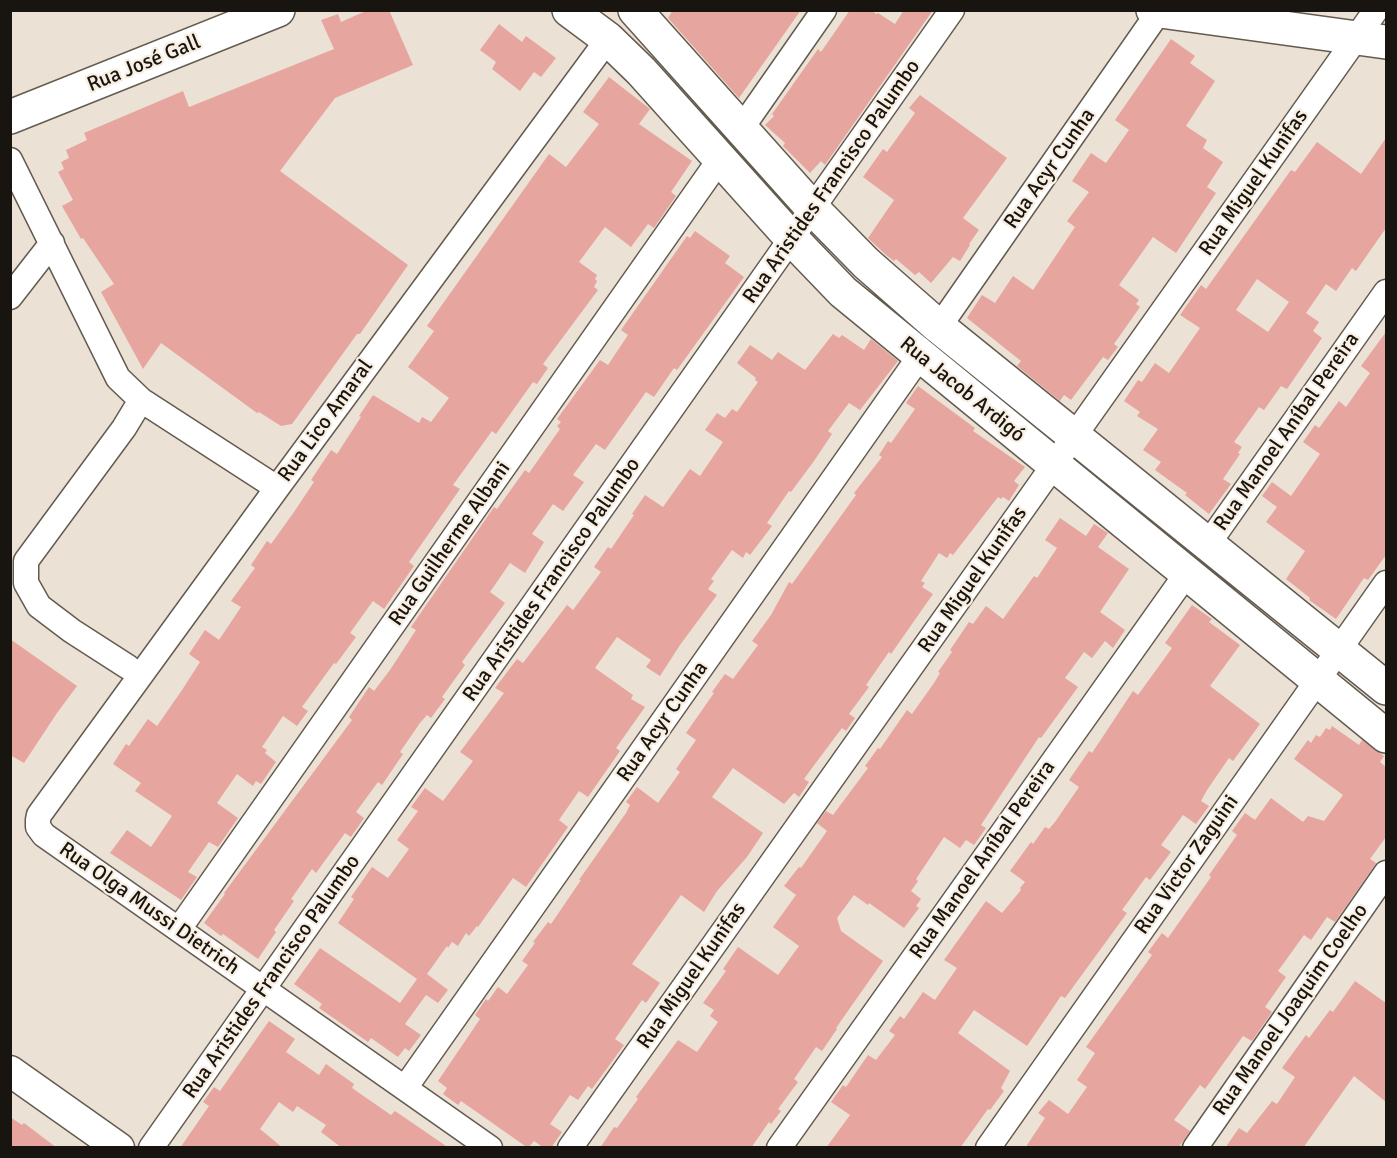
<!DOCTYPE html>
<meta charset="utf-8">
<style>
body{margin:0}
#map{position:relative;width:1397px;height:1158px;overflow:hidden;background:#ebe1d4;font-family:Signika,sans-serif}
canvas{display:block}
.frame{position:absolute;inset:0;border:12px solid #181510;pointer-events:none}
</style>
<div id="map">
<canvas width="1397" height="1158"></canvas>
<div class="frame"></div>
</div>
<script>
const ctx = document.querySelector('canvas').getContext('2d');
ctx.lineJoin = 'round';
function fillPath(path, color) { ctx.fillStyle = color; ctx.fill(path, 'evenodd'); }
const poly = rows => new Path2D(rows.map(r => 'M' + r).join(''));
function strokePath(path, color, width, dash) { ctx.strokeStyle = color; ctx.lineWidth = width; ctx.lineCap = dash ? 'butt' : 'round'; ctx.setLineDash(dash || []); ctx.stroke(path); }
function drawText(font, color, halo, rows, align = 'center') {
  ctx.font = font + ' Signika,sans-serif'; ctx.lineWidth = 4.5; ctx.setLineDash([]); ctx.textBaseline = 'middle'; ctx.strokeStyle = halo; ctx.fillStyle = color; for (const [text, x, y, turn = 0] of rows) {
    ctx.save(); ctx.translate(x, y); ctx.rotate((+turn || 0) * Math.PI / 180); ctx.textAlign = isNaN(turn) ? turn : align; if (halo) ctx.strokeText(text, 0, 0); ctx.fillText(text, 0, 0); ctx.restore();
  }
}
fillPath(poly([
 [368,10,389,10,413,65,335,98,280,171,408,265,360,334,357,334,292,424,281,426,259,412,257,413,161,343,143,369,101,292,114,284,83,238,81,239,62,206,73,200,58,172,64,169,61,162,69,158,66,150,87,140,84,133,183,91,189,107,334,49,321,20,338,14,341,22],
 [673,10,801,10,739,98,668,18],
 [850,10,871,10,876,14,878,13,895,24,904,10,933,10,825,165,821,161,810,173,783,146,785,143,765,125,774,116,772,114,818,49,821,52],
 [499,24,522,42,526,36,556,58,541,77,534,72,520,91,492,69,496,62,480,50],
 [1171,39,1195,56,1190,63,1215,81,1186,126,1207,140,1203,148,1223,162,1207,187,1216,193,1176,253,1153,237,1119,285,1139,300,1136,304,1140,307,1114,344,1118,347,1108,360,1103,357,1071,400,1064,395,1060,401,1017,366,1021,361,967,318,982,295,995,303,1013,276,1033,290,1075,227,1067,221,1089,192,1072,181,1091,153,1106,163,1129,130,1115,120],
 [609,77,650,109,639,124,692,161,671,192,676,196,654,228,648,224,631,247,605,227,579,262,597,275,595,279,597,281,594,287,598,290,543,364,548,368,537,384,533,382,496,434,492,431,453,485,460,489,409,562,414,566,384,609,373,601,350,633,356,637,336,664,334,663,302,707,308,711,297,726,283,716,262,747,267,750,265,753,276,762,261,784,256,781,253,786,237,774,217,803,238,818,218,847,209,842,188,872,197,877,181,900,110,853,127,830,151,847,172,816,135,791,141,783,113,764,126,744,129,746,148,719,157,726,182,690,200,662,189,654,205,630,219,640,241,607,231,601,255,568,251,565,267,541,271,544,294,512,314,482,311,480,331,450,337,454,361,417,359,416,373,395,419,423,422,417,431,422,449,398,408,367,434,331,427,326,549,154,566,167,599,124,583,112],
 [920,95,1007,158,963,218,979,230,969,244,970,245,960,261,953,257,931,283,919,272,915,275,896,259,894,261,886,255,868,238,894,200,863,177,883,149,887,152,915,113,909,108],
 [1386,138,1386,228,1356,271,1352,268,1336,291,1326,284,1306,313,1319,322,1313,331,1322,338,1287,389,1281,386,1264,410,1259,407,1234,442,1242,447,1238,453,1240,454,1223,479,1231,484,1209,514,1185,495,1187,493,1155,470,1161,462,1143,450,1158,429,1137,416,1140,412,1124,401,1138,380,1142,382,1155,363,1169,373,1200,328,1180,315,1201,285,1206,289,1291,170,1295,172,1317,142,1361,174],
 [1257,279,1289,302,1268,332,1236,310],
 [695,231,730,256,725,263,744,277,677,370,674,368,654,397,646,392,605,450,596,444,573,475,584,482,563,511,553,504,532,534,544,542,525,573,510,563,490,592,505,603,462,662,465,665,442,697,445,699,431,718,427,715,420,723,400,752,403,754,382,785,378,782,356,812,364,818,351,837,345,833,316,873,312,869,291,899,294,901,274,930,276,932,258,959,223,934,221,936,204,923,225,894,224,893,352,720,349,717,369,687,374,691,390,670,416,630,411,627,494,507,497,509,525,470,529,473,560,429,557,426,561,422,557,419,600,360,608,365,628,335,621,330,687,236,690,238],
 [1386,332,1386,555,1368,580,1364,578,1336,619,1309,600,1310,598,1286,579,1305,551,1266,522,1277,507,1262,496,1272,482,1291,496,1320,454,1303,442,1315,425,1319,428,1339,401,1346,407,1370,373,1361,366],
 [833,334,839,338,842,335,864,350,871,339,898,361,860,410,849,403,828,431,832,434,814,461,791,492,789,491,767,523,772,526,750,555,746,552,743,558,732,550,711,579,714,581,708,589,717,595,680,645,660,676,646,667,651,660,617,637,595,668,633,695,631,699,645,707,616,748,620,751,588,797,579,791,559,820,568,827,526,887,513,878,478,927,477,926,469,936,466,933,458,946,452,942,448,948,447,946,427,974,448,990,438,1003,426,995,405,1024,421,1035,409,1051,405,1048,398,1057,371,1038,368,1042,319,1008,322,1004,294,984,320,948,400,1003,417,979,338,923,354,899,351,897,372,867,388,878,409,849,397,840,418,811,411,807,425,788,443,801,473,761,460,752,504,693,495,688,517,659,523,663,567,605,573,610,601,572,594,567,608,547,611,549,634,515,632,514,645,495,663,507,690,469,700,476,723,442,705,430,717,413,725,418,732,409,737,412,758,382,755,380,756,378,737,363,750,345,772,360,778,352,805,370],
 [918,386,975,428,973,431,1025,467,1014,481,1019,485,1009,501,1003,497,1001,499,998,497,953,555,950,553,947,558,939,553,921,581,925,583,922,587,933,594,891,654,889,652,866,685,869,687,849,714,855,718,846,731,842,728,815,764,804,779,809,782,799,797,794,793,784,804,733,768,712,797,763,833,747,857,717,891,704,912,681,895,632,964,660,983,646,1003,642,1000,615,1039,624,1045,592,1089,588,1086,578,1100,570,1095,550,1124,562,1132,551,1148,544,1148,534,1141,528,1148,461,1101,458,1105,443,1094,447,1088,438,1081,480,1019,475,1015,486,999,488,1001,498,987,507,994,528,965,522,961,535,943,533,942,548,922,551,924,581,880,579,880,626,813,630,805,626,802,637,787,658,803,680,772,676,769,696,740,686,733,714,693,712,692,725,674,733,679,758,645,752,641,771,615,789,582,792,584,856,495,854,493,882,457,879,455,888,441,891,443,915,409,906,403],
 [1060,518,1086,536,1094,524,1108,533,1098,547,1129,569,1100,612,1125,630,1113,648,1105,641,1092,658,1084,652,1065,678,1078,687,1041,738,1039,737,981,825,986,828,974,845,966,840,960,848,944,837,916,879,918,881,911,891,921,899,916,906,919,908,904,928,869,903,868,905,854,895,837,918,841,931,883,961,836,1028,837,1029,822,1051,816,1047,794,1079,798,1082,778,1109,781,1111,771,1124,769,1122,751,1148,600,1148,614,1127,617,1128,638,1099,636,1097,678,1040,697,1052,718,1022,710,1016,714,1010,703,1003,726,971,723,969,738,947,778,975,799,946,773,927,796,895,784,886,799,867,801,868,827,831,817,823,826,811,833,815,868,768,865,766,878,748,880,749,907,710,912,714,934,683,940,673,938,672,952,652,950,650,969,622,973,624,986,606,1003,619,1034,576,1037,578,1057,548,1045,540],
 [1192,605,1212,619,1209,622,1240,645,1210,686,1260,724,1233,761,1229,758,1207,790,1201,801,1209,806,1196,824,1183,815,1161,845,1171,852,1150,880,1146,877,1122,910,1127,913,1065,998,1061,996,1027,1046,974,1010,958,1033,1010,1071,1001,1088,1004,1091,990,1110,988,1109,960,1148,826,1148,850,1115,831,1102,843,1085,846,1087,868,1055,876,1060,895,1035,889,1031,900,1016,904,1019,923,992,935,1000,957,968,944,960,986,901,1002,913,1021,890,1020,888,1025,882,1010,871,1031,842,1033,844,1045,827,1049,829,1055,822,1079,787,1069,780,1089,751,1092,753,1133,691,1138,695,1172,648,1165,643],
 [10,639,77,686,57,713,24,763,10,755],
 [1332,726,1359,745,1362,740,1384,756,1380,762,1386,767,1386,837,1370,859,1376,863,1335,922,1327,917,1311,940,1304,935,1278,971,1286,977,1265,1007,1272,1012,1252,1041,1243,1036,1205,1089,1200,1085,1174,1120,1190,1131,1178,1148,1025,1148,1045,1118,1038,1113,1049,1100,1068,1114,1087,1087,1077,1080,1095,1053,1086,1047,1152,955,1148,952,1162,933,1168,938,1211,877,1209,875,1237,835,1232,831,1245,813,1255,820,1271,798,1303,822,1308,816,1324,821,1343,795,1294,759,1308,740,1311,743,1316,735,1320,737,1326,728,1330,730],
 [1355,981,1386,1003,1386,1102,1354,1076,1303,1148,1225,1148,1239,1128,1247,1133,1272,1101,1277,1104,1295,1077,1282,1068,1306,1035,1309,1038,1330,1010,1333,1012],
 [269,1021,295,1039,286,1052,319,1075,326,1064,354,1084,352,1088,391,1115,395,1111,449,1148,342,1148,321,1132,326,1125,297,1106,293,1112,279,1102,260,1129,283,1148,180,1148,209,1106,203,1102,214,1087,220,1091],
 [10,1117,22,1125,24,1123,57,1148,10,1148]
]), '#e7a59f');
const minor = poly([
 [741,129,824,10],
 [10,160,118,378,141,400,277,488],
 [10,297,52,243],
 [939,327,1160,10],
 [1208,544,1386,292],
 [128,667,72,631,39,606,26,583,26,561,124,428,141,400],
 [179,929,720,159],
 [405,1088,920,356],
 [151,1148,952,10],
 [490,1148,44,835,38,827,38,820,39,815,277,488,608,39],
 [570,1148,1376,10],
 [779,1148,1187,573],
 [988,1148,1386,583],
 [1195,1148,1386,873]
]);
const tertiary = poly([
 [10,1071,119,1148]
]);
const secondary = poly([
 [569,10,608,39,641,71,792,239,843,292,1386,736],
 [635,10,813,209,866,263,939,327,1386,688],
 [1153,10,1386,42],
 [10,117,278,10]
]);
strokePath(minor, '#645b50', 27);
strokePath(tertiary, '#645b50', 33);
strokePath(secondary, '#645b50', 36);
strokePath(minor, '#fff', 24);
strokePath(tertiary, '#fff', 30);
strokePath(secondary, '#fff', 33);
drawText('21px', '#181510', '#f8eee1', [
 ["Rua José Gall",144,64,-22],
 ["Rua Acyr Cunha",1050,169,-55],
 ["Rua Aristides Francisco Palumbo",832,182,-55],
 ["Rua Miguel Kunifas",1254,183,-55],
 ["Rua Jacob Ardigó",962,390,39],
 ["Rua Lico Amaral",326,421,-54],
 ["Rua Manoel Aníbal Pereira",1287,432,-55],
 ["Rua Guilherme Albani",450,544,-55],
 ["Rua Aristides Francisco Palumbo",552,580,-55],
 ["Rua Miguel Kunifas",973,580,-55],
 ["Rua Acyr Cunha",663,722,-55],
 ["Rua Manoel Aníbal Pereira",983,860,-55],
 ["Rua Victor Zaguini",1187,865,-55],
 ["Rua Olga Mussi Dietrich",149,909,35],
 ["Rua Miguel Kunifas",692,976,-55],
 ["Rua Aristides Francisco Palumbo",272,977,-55],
 ["Rua Manoel Joaquim Coelho",1291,1010,-55]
]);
</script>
